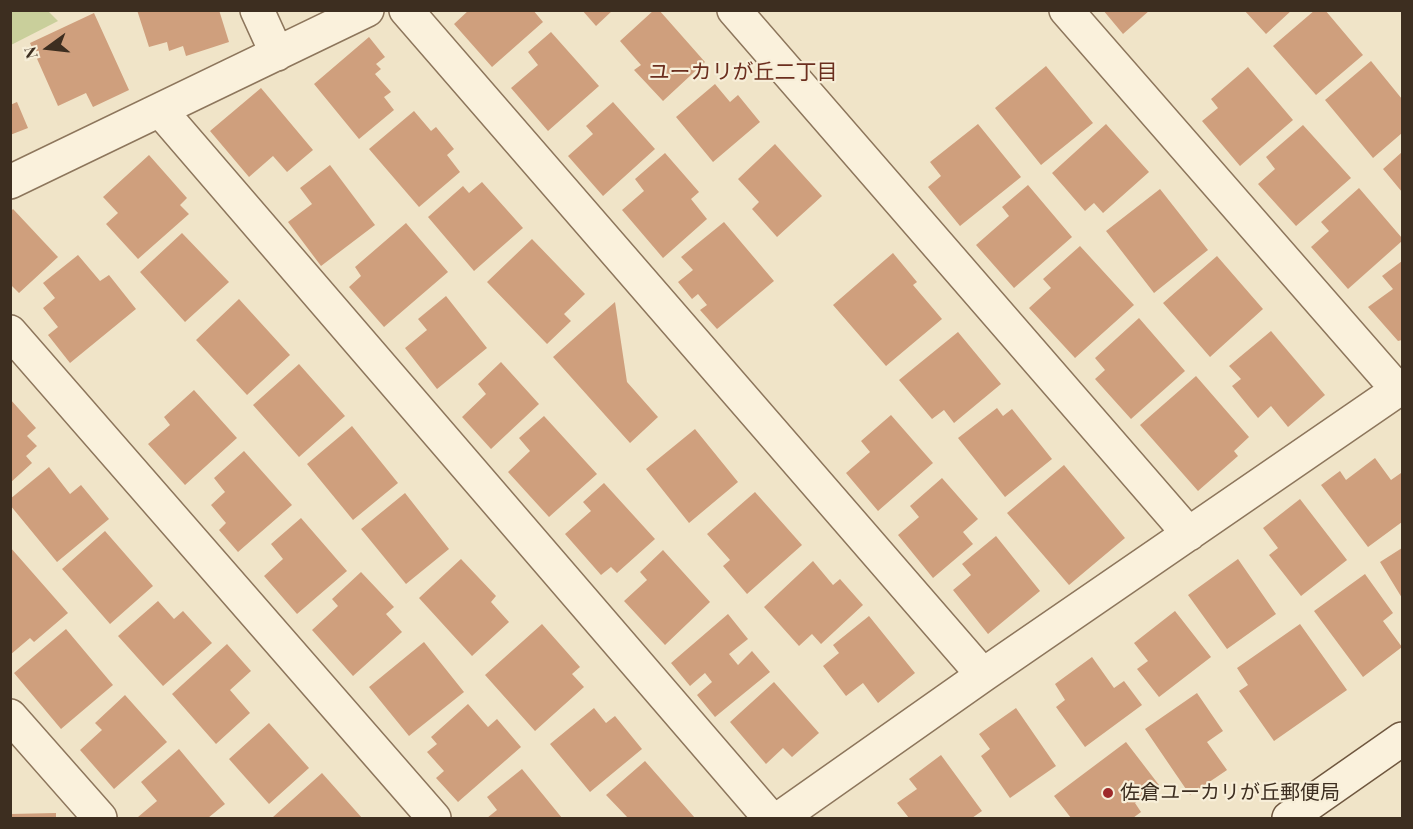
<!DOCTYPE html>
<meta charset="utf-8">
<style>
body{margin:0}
#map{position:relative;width:1413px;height:829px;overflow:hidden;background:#f0e4c8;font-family:"Playfair Display",serif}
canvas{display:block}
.frame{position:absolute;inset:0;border:12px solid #3d2e20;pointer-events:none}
.north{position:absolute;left:18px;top:18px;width:60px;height:60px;-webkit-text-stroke:4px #f7eed8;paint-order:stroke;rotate:255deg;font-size:16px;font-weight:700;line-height:24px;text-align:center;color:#3d2e20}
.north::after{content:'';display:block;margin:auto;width:21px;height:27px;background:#3d2e20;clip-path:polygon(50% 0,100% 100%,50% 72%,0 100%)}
</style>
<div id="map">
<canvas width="1413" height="829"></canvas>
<div class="frame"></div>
<div class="north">N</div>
</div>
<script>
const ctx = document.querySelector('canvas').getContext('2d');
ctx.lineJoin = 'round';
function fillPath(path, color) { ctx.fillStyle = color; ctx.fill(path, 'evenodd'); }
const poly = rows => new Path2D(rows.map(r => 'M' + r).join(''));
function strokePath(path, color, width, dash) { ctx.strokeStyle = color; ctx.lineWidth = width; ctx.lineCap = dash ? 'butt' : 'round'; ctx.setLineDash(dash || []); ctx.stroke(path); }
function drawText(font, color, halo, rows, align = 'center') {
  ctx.font = font + ' "Playfair Display","Noto Sans JP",serif'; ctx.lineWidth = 4.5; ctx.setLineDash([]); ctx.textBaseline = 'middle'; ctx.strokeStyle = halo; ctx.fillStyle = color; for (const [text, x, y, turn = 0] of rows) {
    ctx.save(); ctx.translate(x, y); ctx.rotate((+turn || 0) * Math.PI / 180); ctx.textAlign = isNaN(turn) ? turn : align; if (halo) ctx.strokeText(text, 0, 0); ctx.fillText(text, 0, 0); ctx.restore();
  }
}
fillPath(poly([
 [11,10,48,11,58,21,11,45]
]), '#c9cf9b');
fillPath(poly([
 [137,10,219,10,229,42,186,56,183,46,169,51,167,42,149,47],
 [469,10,533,10,543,22,492,67,454,24],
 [582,10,613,10,596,26],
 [654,10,659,10,705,62,663,101,634,70,641,65,620,41],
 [1103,10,1150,10,1123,34],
 [1244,10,1292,10,1266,34],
 [1315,10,1325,10,1363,55,1316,95,1273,46],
 [94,13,129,90,93,107,86,93,58,106,30,43],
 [551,32,599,86,548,131,511,88,538,65,528,52],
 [369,37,385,57,376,64,381,69,375,74,391,92,384,97,394,110,359,139,314,84],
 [1371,61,1402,99,1402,133,1373,158,1325,100],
 [1046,66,1093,123,1041,165,995,108],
 [1248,67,1293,120,1240,166,1202,121,1218,108,1211,99],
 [715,84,730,102,738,95,760,122,713,162,676,117],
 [261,88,313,150,287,172,273,156,249,177,210,131],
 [17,102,28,128,10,135,10,105],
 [613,102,655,149,603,196,568,156,593,134,586,126],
 [414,111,431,131,436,127,454,149,447,155,460,172,419,207,369,149],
 [978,124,1021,177,960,226,928,187,941,176,930,162],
 [1106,124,1149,172,1103,213,1094,203,1085,211,1052,173],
 [1303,125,1351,178,1296,226,1258,184,1275,169,1266,157],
 [775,144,822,196,777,237,752,209,759,202,738,179],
 [1402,152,1402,192,1383,169],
 [665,153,699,192,691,199,707,219,663,258,622,210,644,191,635,179],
 [149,155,187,198,180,205,189,214,138,259,106,224,118,213,103,197],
 [330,165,375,225,321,266,288,222,312,204,300,188],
 [482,182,523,228,474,271,428,217,463,186,469,193],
 [1028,185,1072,237,1014,288,976,245,1009,216,1002,207],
 [1359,188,1402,238,1402,241,1348,289,1311,247,1329,231,1321,222],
 [1160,189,1208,250,1154,293,1106,231],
 [13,209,58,257,19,293,10,284,10,212],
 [724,222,774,281,717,329,700,310,707,305,698,294,692,299,678,282,693,270,681,257],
 [406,223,448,272,384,327,349,287,361,276,355,267],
 [182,233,229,282,185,322,140,272],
 [532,239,585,294,564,314,571,321,547,344,487,282],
 [1080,246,1134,305,1075,358,1029,308,1051,288,1043,279],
 [893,253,917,282,913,285,942,319,886,366,833,305],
 [78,255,100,281,109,275,136,309,70,363,48,335,58,327,43,308,55,298,43,283],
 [1217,256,1263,309,1210,357,1163,303],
 [1402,261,1402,340,1398,341,1368,307,1393,289,1382,276],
 [446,296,487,348,437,389,405,348,427,330,418,319],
 [239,299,290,355,247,395,196,340],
 [615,302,627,382,658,417,630,443,553,357],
 [1139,318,1185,371,1131,419,1095,379,1105,370,1095,358],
 [1271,331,1325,395,1288,427,1271,406,1258,418,1232,386,1241,379,1229,366],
 [958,332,1001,384,954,423,944,410,932,419,899,380],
 [501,362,539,404,491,449,462,417,486,394,478,384],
 [299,364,345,416,299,457,253,405],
 [1196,376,1249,437,1234,451,1238,456,1198,491,1140,425],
 [194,390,237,438,185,485,148,444,170,425,164,417],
 [10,399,36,428,27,436,37,446,26,456,32,463,10,483],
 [997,408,1003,416,1012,409,1052,459,1005,497,958,438],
 [891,415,933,463,878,511,846,473,870,452,861,441],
 [544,416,597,474,549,517,508,472,530,451,519,438],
 [352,426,398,483,353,520,307,464],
 [695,429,738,482,689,523,646,469],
 [244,451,292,505,238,552,219,530,226,523,211,505,225,492,214,478],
 [1375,458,1391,480,1401,473,1402,475,1402,522,1368,547,1321,485,1340,471,1346,480],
 [1064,465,1125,538,1069,585,1007,513],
 [49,467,70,494,81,485,109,519,57,562,10,505,10,499],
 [942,478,978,519,963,532,973,544,933,578,898,535,919,517,910,506],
 [604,483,655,539,617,573,611,567,601,575,565,534,591,511,583,502],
 [755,492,802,545,747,594,723,566,730,560,707,534],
 [405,493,449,549,406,584,361,529],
 [1300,499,1347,560,1301,596,1269,555,1278,548,1263,528],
 [301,518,347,571,297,614,264,576,283,559,271,544],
 [105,531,153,586,110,624,62,569],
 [996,536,1040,591,988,634,953,590,971,575,962,564],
 [10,547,68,613,34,642,30,638,10,655],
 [1402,548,1402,598,1380,562],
 [663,550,710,602,665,645,624,601,647,580,640,572],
 [461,559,496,596,491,602,509,622,472,656,419,598],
 [1238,559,1276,614,1227,649,1188,595],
 [813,561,833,585,840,579,863,605,821,644,812,634,799,646,764,607],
 [361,572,394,607,386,614,402,632,353,676,312,630,338,606,332,599],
 [1365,574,1393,613,1383,621,1402,647,1363,677,1314,611],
 [158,601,174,619,183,611,212,643,163,686,118,636],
 [1175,611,1211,657,1159,697,1137,669,1148,661,1134,643],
 [728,614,748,639,729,654,738,665,752,651,770,672,715,717,697,695,712,682,705,673,690,686,671,663],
 [869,616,915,673,878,703,863,683,846,696,823,666,839,653,833,645],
 [542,624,580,667,572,674,584,687,535,731,485,675],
 [1300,624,1347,690,1274,741,1239,691,1248,685,1237,668],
 [66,629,113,685,61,729,14,673],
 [424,642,464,692,409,736,369,687],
 [227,644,251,671,230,690,250,713,216,744,172,694],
 [1092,657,1114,688,1124,681,1142,705,1085,747,1056,707,1065,700,1055,684],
 [774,682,819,733,792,757,783,748,766,764,730,722],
 [1197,693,1223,731,1207,742,1227,770,1190,795,1145,729],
 [125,695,167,742,114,789,80,750,102,730,95,723],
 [468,704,488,727,497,719,521,747,458,802,436,778,444,771,427,752,437,744,431,737],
 [594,708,606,723,615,716,642,749,590,792,550,744],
 [1016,708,1056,766,1010,798,981,756,990,749,979,734],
 [269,723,309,768,269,804,229,759],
 [1126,742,1159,785,1135,803,1141,812,1133,818,1071,818,1054,796],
 [179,749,225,804,208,818,140,818,138,817,157,801,141,782],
 [941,755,982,811,972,818,909,818,897,803,917,789,909,779],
 [645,761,695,818,628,818,606,795],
 [522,769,562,818,487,818,497,810,487,797],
 [322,773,362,818,274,818,273,817],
 [56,813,56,818,10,818,10,814]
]), '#cf9f7d');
const street = poly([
 [257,10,277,54],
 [406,10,983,675],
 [734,10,1189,534],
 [1066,10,1398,390],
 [160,110,770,818],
 [10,182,367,10],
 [10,332,434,818],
 [10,716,100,818],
 [780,818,983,675,1402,387]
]);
const secondary = poly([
 [1289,818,1402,739]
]);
strokePath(street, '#8d765c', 36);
strokePath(secondary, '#6f573f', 36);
strokePath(street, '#faf1dc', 33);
strokePath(secondary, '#faf1dc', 33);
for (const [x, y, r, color] of [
 [1108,793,6,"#9e2a2b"]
]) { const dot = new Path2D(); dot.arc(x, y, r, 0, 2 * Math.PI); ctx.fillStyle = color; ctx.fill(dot); strokePath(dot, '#f7eed8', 2); }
drawText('20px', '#3d2e20', '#f7eed8', [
 ["佐倉ユーカリが丘郵便局",1120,793]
], 'left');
drawText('21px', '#6b2e1e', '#f7eed8', [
 ["ユーカリが丘二丁目",743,72]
]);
</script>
